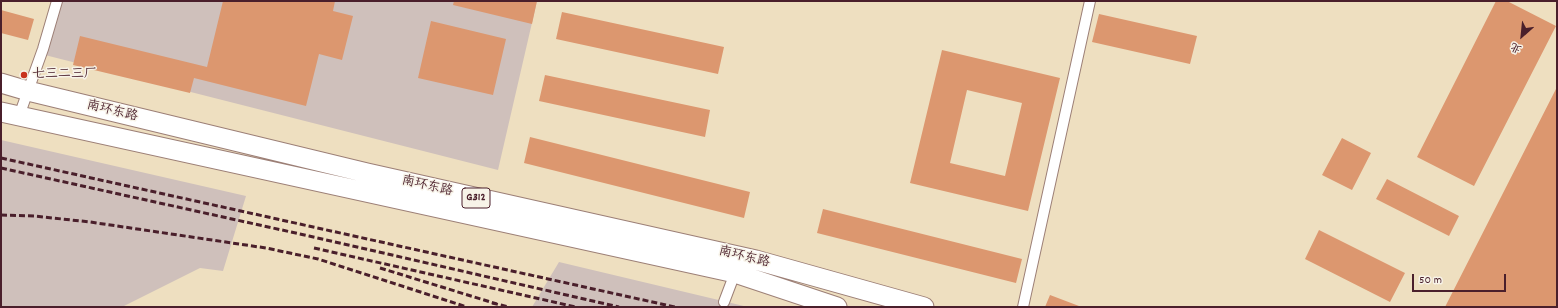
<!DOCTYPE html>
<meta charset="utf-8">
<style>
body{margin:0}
#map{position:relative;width:1558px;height:308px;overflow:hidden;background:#eedfc0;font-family:Dekko,"LXGW WenKai TC",sans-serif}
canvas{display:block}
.frame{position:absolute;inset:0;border:2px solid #4a1f2b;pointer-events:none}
.north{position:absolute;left:1502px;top:16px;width:40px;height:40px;-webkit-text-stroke:3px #f7f3e8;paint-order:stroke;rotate:207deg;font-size:11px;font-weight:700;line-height:16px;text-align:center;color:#4a1f2b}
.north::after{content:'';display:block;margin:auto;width:14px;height:18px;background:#4a1f2b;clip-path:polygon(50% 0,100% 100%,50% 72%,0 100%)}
.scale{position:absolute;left:1412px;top:274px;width:94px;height:18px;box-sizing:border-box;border:2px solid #4a1f2b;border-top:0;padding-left:5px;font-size:12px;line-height:14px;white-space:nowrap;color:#4a1f2b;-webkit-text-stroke:3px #f7f3e8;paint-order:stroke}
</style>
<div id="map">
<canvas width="1558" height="308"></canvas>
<div class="frame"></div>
<div class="north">北</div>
<div class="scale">50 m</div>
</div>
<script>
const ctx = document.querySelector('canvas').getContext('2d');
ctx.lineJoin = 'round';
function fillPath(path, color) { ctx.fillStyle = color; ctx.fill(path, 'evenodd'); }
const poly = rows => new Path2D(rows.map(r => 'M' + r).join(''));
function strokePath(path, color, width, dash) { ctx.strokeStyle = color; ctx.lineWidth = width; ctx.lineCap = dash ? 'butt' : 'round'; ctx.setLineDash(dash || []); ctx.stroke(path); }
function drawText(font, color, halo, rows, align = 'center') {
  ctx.font = font + ' Dekko,"LXGW WenKai TC",sans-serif'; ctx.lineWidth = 3; ctx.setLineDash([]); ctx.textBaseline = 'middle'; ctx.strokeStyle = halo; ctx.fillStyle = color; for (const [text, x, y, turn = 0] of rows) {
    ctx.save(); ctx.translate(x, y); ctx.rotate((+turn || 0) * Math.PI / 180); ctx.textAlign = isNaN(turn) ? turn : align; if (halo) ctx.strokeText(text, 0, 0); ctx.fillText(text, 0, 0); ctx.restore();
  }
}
fillPath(poly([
 [51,1,537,1,498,170,41,54],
 [1,140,246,196,223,271,200,268,122,307,1,307],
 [559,262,748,307,532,307]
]), '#cfc0bb');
fillPath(poly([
 [223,1,335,1,333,11,353,16,342,60,319,54,306,106,194,78,190,93,73,65,80,36,207,67],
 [454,1,537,1,532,24,453,5],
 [1496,1,1507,1,1556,26,1474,186,1417,157],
 [1,10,34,19,28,40,1,33],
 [562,12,724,47,718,74,556,39],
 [1099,14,1197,36,1190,64,1092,42],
 [431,21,506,39,493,95,418,78],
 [942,50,1060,78,1028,211,910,183],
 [967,90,1022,103,1005,176,950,163],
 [545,75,710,110,705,137,539,101],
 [1557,87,1557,307,1445,307],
 [530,137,750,192,744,218,524,163],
 [1342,138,1371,153,1352,190,1322,175],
 [1387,179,1459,216,1449,236,1376,199],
 [823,209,1022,259,1016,283,817,233],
 [1319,230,1405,273,1390,302,1305,259],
 [1050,295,1079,306,1079,307,1045,307]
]), '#dc976f');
const street = poly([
 [19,116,43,49,57,1],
 [724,302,735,273],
 [1023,307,1090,1]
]);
const highway = poly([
 [1,83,28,91,367,173,756,260,924,307],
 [1,112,735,273,837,307]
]);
strokePath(street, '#9c7f76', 12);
strokePath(highway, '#9c7f76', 21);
strokePath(street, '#fff', 10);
strokePath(highway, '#fff', 19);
strokePath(poly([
 [1,158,675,307],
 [1,168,309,236,619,307],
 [1,215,34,216,90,222,266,248,318,259,467,307],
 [314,248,576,307],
 [380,268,497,304],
 [492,303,509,307]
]), '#4a1f2b', 3, [6, 3]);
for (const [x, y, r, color] of [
 [24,75,4,"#c8321e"]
]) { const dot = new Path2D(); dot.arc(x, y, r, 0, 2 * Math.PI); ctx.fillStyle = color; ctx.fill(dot); strokePath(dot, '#f7f3e8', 1.5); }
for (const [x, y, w] of [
 [476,198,28]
]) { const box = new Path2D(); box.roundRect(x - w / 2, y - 10, w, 20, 3); ctx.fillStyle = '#f7f3e8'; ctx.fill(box); strokePath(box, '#4a1f2b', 1); }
drawText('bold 12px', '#4a1f2b', null, [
 ["G312",476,198]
]);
drawText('13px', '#4a1f2b', '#f7f3e8', [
 ["七三二三厂",32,75]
], 'left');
drawText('13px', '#4a1f2b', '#f7f3e8', [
 ["南环东路",112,112,14],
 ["南环东路",427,187,13],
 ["南环东路",744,258,14]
]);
</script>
